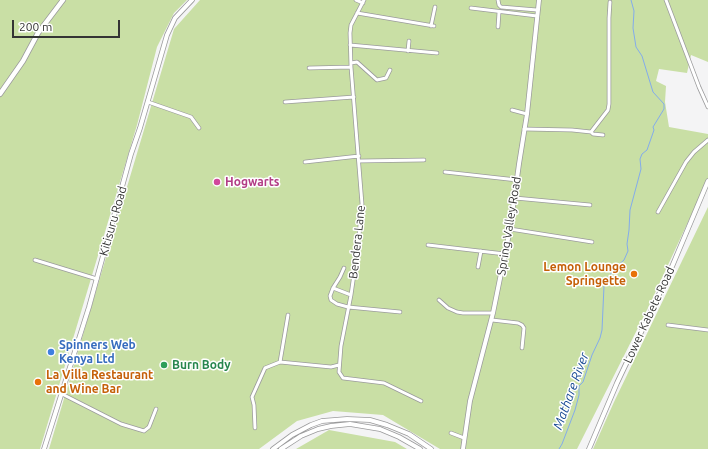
<!DOCTYPE html>
<style>
body{margin:0}
#map{position:relative;width:708px;height:449px;overflow:hidden;background:#f4f4f5;font-family:Ubuntu,sans-serif}
canvas{display:block}
.scale{position:absolute;left:12px;top:20px;width:108px;height:18px;box-sizing:border-box;border:2px solid #343434;border-top:0;padding-left:5px;font-size:12px;line-height:14px;white-space:nowrap;color:#343434;-webkit-text-stroke:3px #fff;paint-order:stroke}
</style>
<div id="map">
<canvas width="708" height="449"></canvas>
<div class="scale">200 m</div>
</div>
<script>
const ctx = document.querySelector('canvas').getContext('2d');
ctx.lineJoin = 'round';
function fillPath(path, color) { ctx.fillStyle = color; ctx.fill(path, 'evenodd'); }
const poly = rows => new Path2D(rows.map(r => 'M' + r).join(''));
function strokePath(path, color, width, dash) { ctx.strokeStyle = color; ctx.lineWidth = width; ctx.lineCap = dash ? 'butt' : 'round'; ctx.setLineDash(dash || []); ctx.stroke(path); }
function drawText(font, color, halo, rows, align = 'center') {
  ctx.font = font + ' Ubuntu,sans-serif'; ctx.lineWidth = 3; ctx.setLineDash([]); ctx.textBaseline = 'middle'; ctx.strokeStyle = halo; ctx.fillStyle = color; for (const [text, x, y, turn = 0] of rows) {
    ctx.save(); ctx.translate(x, y); ctx.rotate((+turn || 0) * Math.PI / 180); ctx.textAlign = isNaN(turn) ? turn : align; if (halo) ctx.strokeText(text, 0, 0); ctx.fillText(text, 0, 0); ctx.restore();
  }
}
fillPath(poly([
 [0,0,187,0,174,13,157,47,137,125,40,449,0,449],
 [200,0,708,0,708,62,691,55,687,73,659,69,656,81,666,86,665,102,669,127,708,134,708,179,648,308,577,449,440,449,383,415,333,411,297,421,259,449,49,449,174,29],
 [708,207,708,449,593,449,614,402],
 [329,430,395,442,407,449,296,449]
]), '#c9dfa5');
strokePath(poly([
 [559,449,562,444,575,410,579,395,579,386,583,382,592,355,600,338,602,330,604,286,613,270,624,260,628,251,627,244,629,230,630,210,641,169,640,159,642,154,647,150,654,130,653,127,664,109,664,104,653,92,642,56,636,47,633,28,634,11,631,0]
]), '#83aceb', 1);
const street = poly([
 [356,0,363,3],
 [364,0,351,25,350,33,351,67,362,204,358,246,351,295,341,346,339,372,343,378,384,383,421,401],
 [498,0,499,5,501,7,537,10],
 [666,0,699,87,708,107],
 [471,8,537,16],
 [357,13,434,26],
 [431,26,435,7],
 [498,27,499,12],
 [350,45,437,53],
 [408,51,409,41],
 [351,63,357,62,377,80,386,78,390,70],
 [309,68,351,67],
 [148,102,191,117,199,128],
 [285,102,354,97],
 [512,110,527,114],
 [524,129,572,130,591,132,608,110,609,104,609,18,610,2],
 [591,132,593,134,603,135],
 [359,161,424,160],
 [305,162,359,156],
 [445,172,517,180],
 [515,198,590,205],
 [658,212,686,162,694,152,708,140],
 [510,229,592,242],
 [428,245,505,254],
 [35,260,97,279],
 [478,267,481,251],
 [344,268,340,277,333,288,351,295],
 [333,288,330,296,331,300,337,304,348,307,400,312],
 [439,300,448,308,457,312,463,313,493,313],
 [492,320,518,323,522,325,524,328,522,348],
 [668,325,708,330],
 [280,362,331,367,339,365],
 [62,394,121,424,144,431,149,427,156,409],
 [255,428,254,405,252,397,265,368,280,362,288,315],
 [451,433,464,438]
]);
const secondary = poly([
 [44,449,89,307,131,154,140,128,167,35,175,18,192,0],
 [273,449,292,435,311,425,322,421,347,419,370,420,387,425,409,434,431,449],
 [281,449,301,436,318,429,331,426,350,424,380,429,399,437,420,449],
 [463,449,470,401,493,313,510,229,519,164,527,114,539,0],
 [589,449,617,383,671,269,708,181]
]);
const primary = poly([
 [0,94,23,61,38,33,63,0]
]);
strokePath(street, '#9b9b9c', 4.5);
strokePath(secondary, '#9b9b9c', 5.5);
strokePath(primary, '#9b9b9c', 6);
strokePath(street, '#fff', 3);
strokePath(secondary, '#fff', 4);
strokePath(primary, '#fff', 4.5);
for (const [x, y, r, color] of [
 [217,182,4,"#d1479c"],
 [634,274,4,"#e8710a"],
 [51,352,4,"#3f7fe0"],
 [164,365,4,"#2e9e5b"],
 [38,382,4,"#e8710a"]
]) { const dot = new Path2D(); dot.arc(x, y, r, 0, 2 * Math.PI); ctx.fillStyle = color; ctx.fill(dot); strokePath(dot, '#fff', 1.5); }
drawText('bold 12px', '#b23c85', '#fff', [
 ["Hogwarts",225,182]
], 'left');
drawText('12px', '#343434', '#fff', [
 ["Kitisuru Road",113,221,-74],
 ["Spring Valley Road",509,226,-81],
 ["Bendera Lane",357,242,-84],
 ["Lower Kabete Road",649,315,-65]
]);
drawText('bold 12px', '#c56008', '#fff', [
 ["Lemon Lounge",626,267],
 ["Springette",626,281],
 ["La Villa Restaurant",46,375,"left"],
 ["and Wine Bar",46,389,"left"]
], 'right');
drawText('bold 12px', '#366cbe', '#fff', [
 ["Spinners Web",59,345],
 ["Kenya Ltd",59,359]
], 'left');
drawText('bold 12px', '#27864d', '#fff', [
 ["Burn Body",172,365]
], 'left');
drawText('italic 13px', '#194b94', '#fff', [
 ["Mathare River",571,391,-70]
]);
</script>
